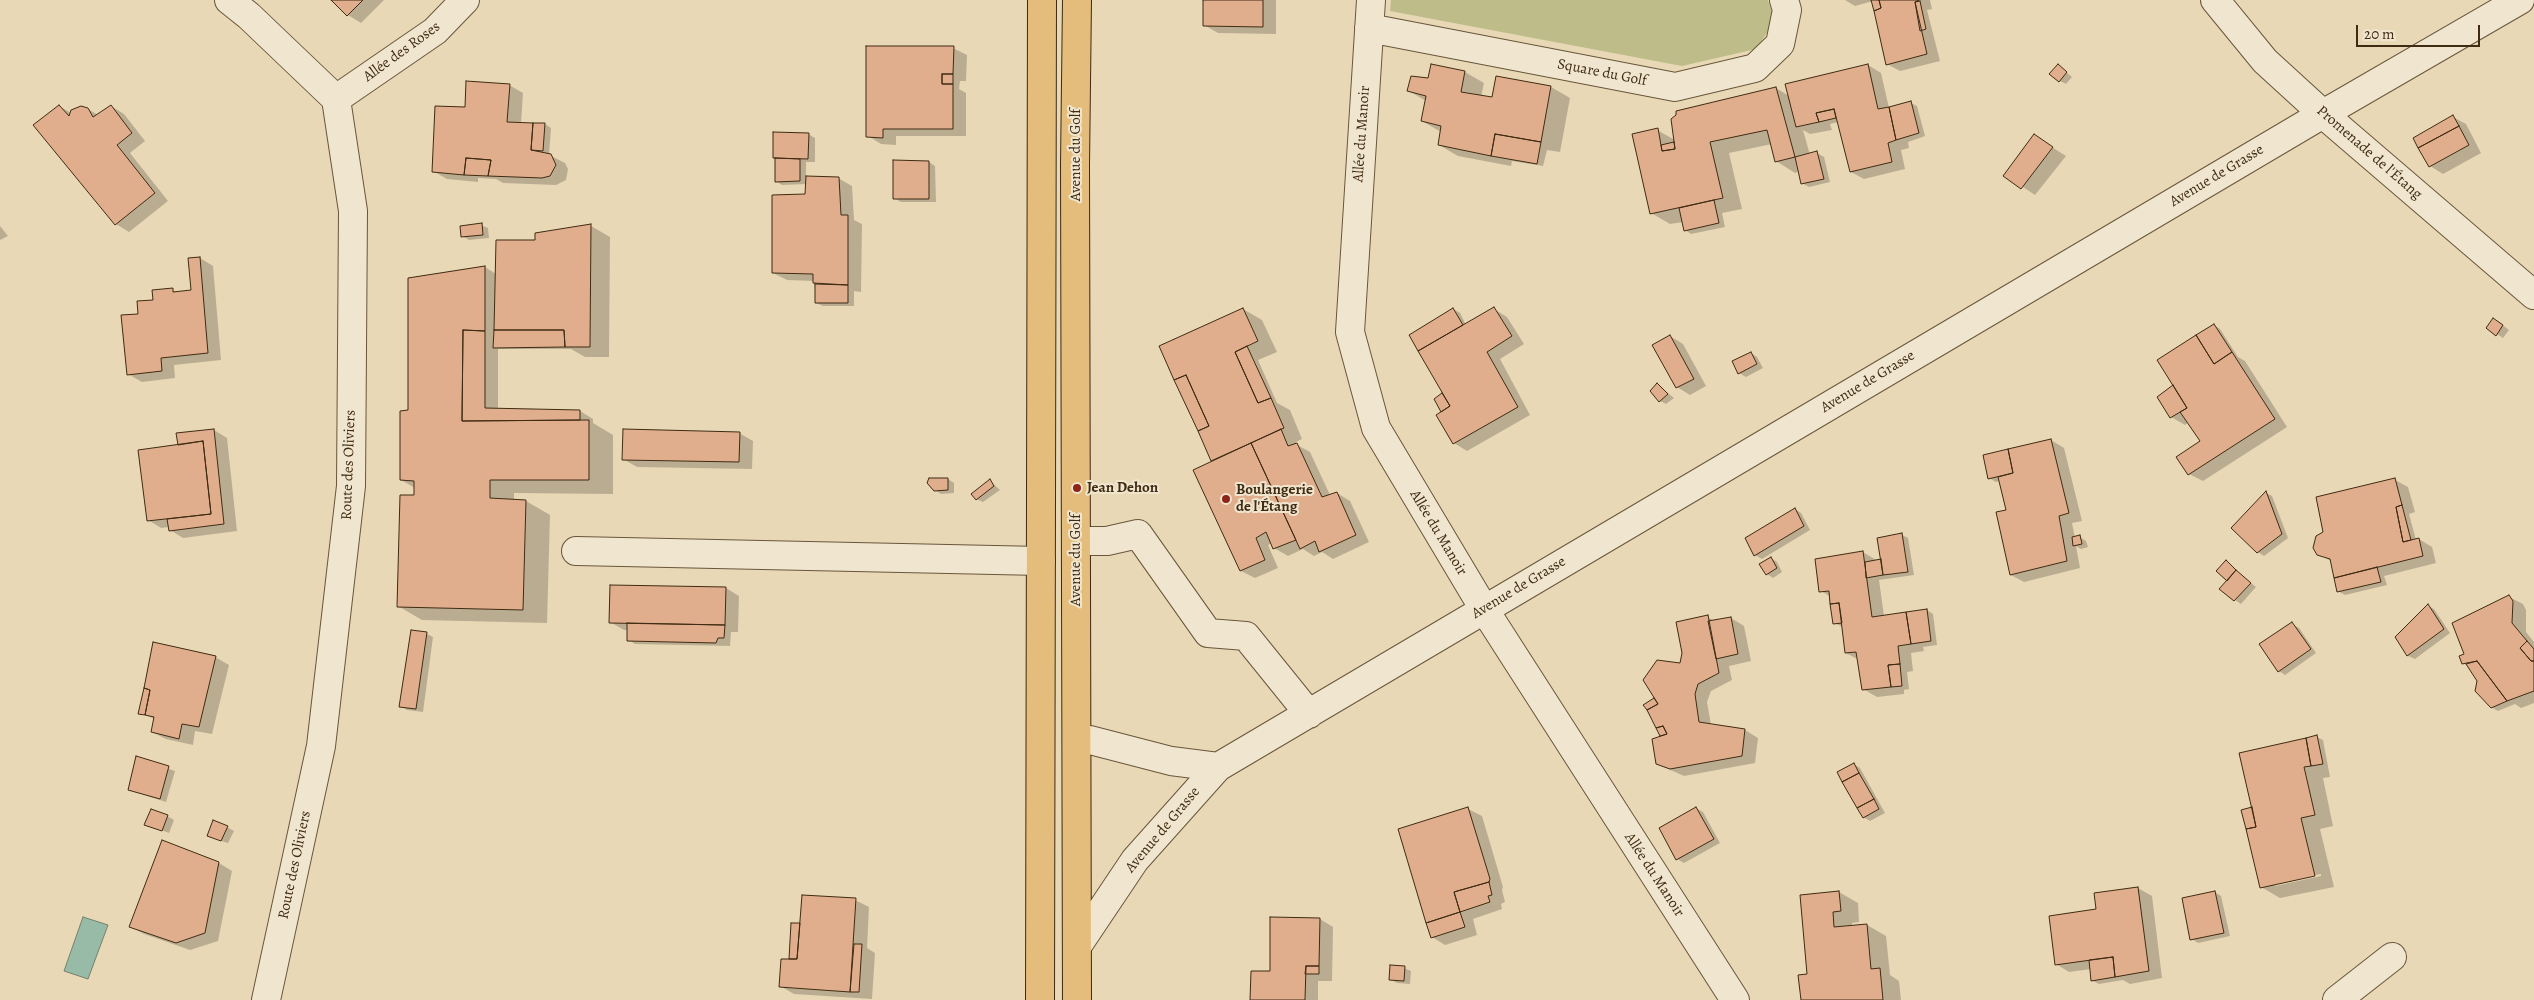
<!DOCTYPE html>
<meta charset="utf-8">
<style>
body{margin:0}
#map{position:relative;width:2534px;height:1000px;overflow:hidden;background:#e8d8b6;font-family:Alegreya,serif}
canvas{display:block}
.scale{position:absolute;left:2356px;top:25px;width:124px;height:22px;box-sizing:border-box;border:2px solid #3f2b12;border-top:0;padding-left:6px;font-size:15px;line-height:18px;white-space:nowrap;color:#3f2b12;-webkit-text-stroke:4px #f0e6d0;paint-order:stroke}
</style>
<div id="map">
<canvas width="2534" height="1000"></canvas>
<div class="scale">20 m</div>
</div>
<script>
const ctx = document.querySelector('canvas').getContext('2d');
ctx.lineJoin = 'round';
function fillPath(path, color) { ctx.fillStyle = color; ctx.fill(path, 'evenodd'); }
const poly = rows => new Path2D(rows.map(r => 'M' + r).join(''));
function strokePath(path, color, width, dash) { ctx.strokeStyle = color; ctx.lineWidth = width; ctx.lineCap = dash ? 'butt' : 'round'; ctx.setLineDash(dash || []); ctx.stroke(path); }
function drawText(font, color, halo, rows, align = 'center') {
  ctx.font = font + ' Alegreya,serif'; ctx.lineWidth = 4; ctx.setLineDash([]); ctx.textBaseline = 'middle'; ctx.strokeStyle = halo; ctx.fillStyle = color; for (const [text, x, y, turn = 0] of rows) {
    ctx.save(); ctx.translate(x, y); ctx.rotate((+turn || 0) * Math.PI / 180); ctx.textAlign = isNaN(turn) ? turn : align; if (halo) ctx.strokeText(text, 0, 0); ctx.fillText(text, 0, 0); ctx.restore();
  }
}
fillPath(poly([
 [1391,0,1768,0,1775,21,1756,49,1682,66,1390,11]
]), '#bebc89');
const water = poly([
 [83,917,108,925,88,979,64,971,83,917]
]);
fillPath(water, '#98bba8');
strokePath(water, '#74816c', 1);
fillPath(poly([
 [332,0,384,0,361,23,348,15],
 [1204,0,1276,0,1276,34,1218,33,1204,25],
 [1845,0,1930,0,1932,9,1927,10,1940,61,1900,71,1887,64,1873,1,1855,6],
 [953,48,967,55,966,81,960,81,959,89,966,93,966,136,896,136,896,145,881,144,868,136],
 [1868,65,1881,73,1889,108,1911,103,1917,106,1925,136,1908,142,1909,148,1901,150,1905,169,1864,179,1851,172,1839,122,1830,124,1832,130,1810,134,1803,130,1810,155,1817,153,1824,157,1830,182,1809,187,1802,183,1800,171,1795,173,1776,161,1772,144,1729,153,1742,209,1722,213,1725,227,1691,234,1685,230,1683,222,1670,224,1651,213,1657,130,1675,140,1776,88,1789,96],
 [2059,66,2072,77,2066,84,2060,81],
 [1465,72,1484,83,1481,97,1493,99,1497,77,1551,87,1570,98,1560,152,1547,150,1543,166,1512,161,1511,166,1458,156,1439,145,1441,132,1422,121,1426,101,1409,91,1429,80],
 [509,85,523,93,521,124,545,124,551,128,549,155,565,163,568,169,566,180,556,185,503,183,496,179,478,178,478,182,447,179,433,171,466,109],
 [59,106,71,113,88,109,98,115,111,106,124,114,145,141,130,153,168,201,129,232,116,224],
 [2453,117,2466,124,2481,153,2443,174,2430,166],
 [808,134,815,138,815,162,806,162,806,178,838,178,852,186,854,220,862,224,861,292,854,291,854,306,823,306,816,303,814,281,787,280,773,273,807,196,807,184,782,185,776,181,776,159,774,158],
 [2047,144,2066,156,2035,195,2005,175],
 [929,162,935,166,936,202,901,202,894,198],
 [481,225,488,228,489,238,469,240,462,236],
 [0,226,8,236,0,240],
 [591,226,610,237,609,357,585,357,571,349,498,349,498,409,580,411,593,419,593,423,613,435,613,494,514,493,514,501,526,501,550,515,547,623,422,620,398,606,415,496,415,488,401,480,409,411,485,267,496,274,537,241,536,234],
 [200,258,213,266,221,360,174,365,175,378,142,382,128,374,154,301,172,290,178,293,192,291],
 [1243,309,1262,320,1277,352,1258,360,1277,403,1290,410,1302,439,1296,442,1297,445,1310,452,1330,495,1337,493,1350,501,1369,542,1333,559,1322,552,1314,556,1303,549,1288,556,1274,548,1272,543,1268,545,1278,568,1255,578,1241,571,1195,471,1214,461,1212,460],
 [1453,309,1460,313,1466,325,1494,309,1507,317,1524,344,1500,359,1530,415,1467,451,1454,443,1443,412,1442,394,1446,396],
 [2500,323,2509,330,2503,338,2488,328],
 [2214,325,2220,329,2238,357,2245,361,2287,427,2203,481,2189,474,2201,442,2189,422,2185,425,2171,417,2159,397,2174,386],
 [1670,336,1683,344,1706,386,1690,395,1677,387],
 [1751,353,1757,357,1763,368,1746,377,1739,373],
 [1658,385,1674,398,1666,404,1660,401],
 [214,430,227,438,237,531,183,538,170,530,169,527,161,528,148,520,179,446],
 [739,433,753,441,752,469,637,467,623,459],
 [2051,440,2064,448,2082,521,2072,523,2075,538,2080,537,2086,541,2088,547,2081,549,2076,546,2080,568,2024,582,2011,575,2007,511,2000,481,1996,482,1989,478],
 [948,479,954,483,954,493,941,494,930,487,929,482],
 [2395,480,2408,487,2415,512,2409,514,2416,540,2419,539,2432,547,2436,563,2384,576,2387,585,2345,595,2338,591,2331,561,2318,554],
 [990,481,1000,490,983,502,976,499],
 [2266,493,2272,496,2288,538,2264,556,2258,552],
 [1795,509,1801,513,1810,530,1762,559,1755,555],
 [1902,535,1908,538,1914,575,1879,580,1884,616,1927,610,1933,614,1937,645,1923,647,1924,651,1911,653,1913,671,1907,672,1909,689,1904,690,1904,694,1877,697,1863,689,1859,660,1846,653,1843,627,1834,623,1831,597,1821,591,1863,552,1876,560,1883,560],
 [1771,558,1777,562,1782,572,1773,578,1767,574],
 [2226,562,2256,587,2241,604,2235,600,2228,581],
 [726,588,739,596,738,632,731,632,730,646,635,644,629,640,628,630,624,630,610,622],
 [2509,597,2523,604,2526,610,2526,632,2534,642,2534,703,2521,708,2515,704,2498,711,2491,707,2470,667,2463,663,2466,655],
 [2428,606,2434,609,2450,633,2415,659,2408,656,2396,637],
 [1707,617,1715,621,1731,618,1744,626,1751,661,1729,666,1732,680,1711,691,1707,702,1711,725,1745,730,1758,738,1755,763,1684,776,1657,764,1662,737,1645,705,1656,698,1681,664],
 [2292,624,2299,628,2316,653,2285,675,2279,671,2261,644],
 [427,634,433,637,423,712,407,710,401,706],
 [215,657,229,665,212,734,195,731,193,745,166,739,152,732,155,719,140,713],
 [2317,737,2323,740,2330,777,2323,778,2333,826,2320,829,2334,887,2280,898,2261,887,2253,808],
 [2321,874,2321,876,2275,886,2275,883],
 [137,758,175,771,166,802,129,790],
 [1854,764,1860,768,1885,813,1870,821,1863,817],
 [1696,808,1703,812,1720,843,1684,863,1677,859,1660,828],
 [1468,809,1482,816,1503,887,1502,890,1505,902,1501,904,1502,909,1473,919,1477,935,1445,945,1432,937],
 [167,816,174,820,169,833,146,824],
 [227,827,234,831,228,843,215,839],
 [219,863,232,871,218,941,190,950,144,934,131,927],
 [2138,888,2152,896,2162,978,2130,984,2123,980,2099,984,2093,981,2091,969,2069,972,2056,964,2097,910],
 [1839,892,1858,903,1859,922,1852,923,1852,926,1867,925,1886,936,1890,975,1899,981,1901,1000,1802,1000,1808,975],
 [2215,892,2221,896,2230,936,2198,943,2192,939],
 [855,900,869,907,867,948,875,953,872,999,794,994,780,986,801,924],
 [1271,918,1320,919,1333,927,1332,981,1318,981,1318,1000,1251,1000,1271,972],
 [1404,968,1411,971,1410,984,1397,983,1390,979]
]), '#0003');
const building = poly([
 [331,0,363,0,347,16,331,0],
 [1203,0,1263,0,1263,27,1203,26,1203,0],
 [1871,0,1879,0,1881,8,1874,11,1871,0],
 [1879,0,1919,0,1915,2,1927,54,1886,65,1874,11,1881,8,1879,0],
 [1920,1,1926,29,1920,31,1915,2,1920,1],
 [866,46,954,46,953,74,942,74,942,84,953,84,953,129,883,129,883,138,866,137,866,46],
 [1431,64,1465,71,1461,92,1492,97,1496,76,1551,86,1541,142,1495,134,1491,156,1438,145,1441,126,1421,121,1426,96,1407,91,1411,76,1428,78,1431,64],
 [1868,64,1878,109,1889,107,1896,140,1888,143,1892,162,1850,172,1834,109,1816,113,1819,122,1796,127,1785,84,1868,64],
 [2058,64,2067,72,2059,82,2049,74,2058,64],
 [942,74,953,74,953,84,942,84,942,74],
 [466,81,510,84,507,122,533,123,531,150,551,154,556,165,550,176,542,178,488,176,491,160,466,158,464,175,432,172,435,106,465,107,466,81],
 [1776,87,1795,157,1775,162,1767,130,1710,142,1723,198,1650,214,1632,134,1658,128,1662,151,1675,149,1671,119,1676,115,1676,111,1776,87],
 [1911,101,1919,133,1896,140,1889,107,1911,101],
 [59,105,69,116,71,110,81,106,88,108,93,117,111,105,132,133,117,145,155,193,115,225,33,125,59,105],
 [1834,109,1836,118,1819,122,1816,113,1834,109],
 [2453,115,2459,126,2418,148,2413,138,2453,115],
 [533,123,545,123,543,151,531,150,533,123],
 [2459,126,2469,145,2429,167,2418,148,2459,126],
 [773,132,809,133,808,159,773,158,773,132],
 [1495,134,1541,142,1537,164,1491,156,1495,134],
 [2034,134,2053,147,2021,189,2003,176,2034,134],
 [1674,142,1675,149,1662,151,1661,145,1674,142],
 [1817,151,1824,179,1801,184,1795,157,1817,151],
 [466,158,491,160,488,176,464,175,466,158],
 [775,158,800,159,800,181,775,182,775,158],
 [893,160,929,161,929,199,893,199,893,160],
 [806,176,839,177,841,215,848,215,848,285,813,283,813,274,772,273,772,195,805,194,806,176],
 [1714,200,1719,223,1684,231,1679,208,1714,200],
 [482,223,483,235,461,237,460,226,482,223],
 [591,224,590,347,565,347,564,330,494,330,496,240,535,240,535,233,591,224],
 [200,257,208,353,161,358,162,371,127,375,121,315,138,314,137,301,153,300,152,290,173,288,173,292,191,290,188,258,200,257],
 [485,266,485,331,463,330,462,421,589,420,589,480,490,480,490,498,526,500,523,610,397,607,400,495,414,495,414,481,400,480,400,411,408,410,408,278,485,266],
 [815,284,848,285,848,303,815,303,815,284],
 [1494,307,1512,336,1487,352,1518,407,1453,444,1436,415,1450,406,1418,351,1494,307],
 [1243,308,1258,341,1235,352,1258,403,1271,398,1284,428,1211,461,1198,431,1209,426,1186,375,1174,380,1159,346,1243,308],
 [1453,308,1463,325,1418,351,1409,335,1453,308],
 [2493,318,2503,325,2496,336,2486,328,2493,318],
 [2214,324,2232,352,2214,364,2196,335,2214,324],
 [463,330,485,331,485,408,580,410,580,420,462,421,463,330],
 [494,330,564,330,565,347,493,348,494,330],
 [1670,335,1694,379,1676,388,1652,345,1670,335],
 [2196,335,2214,364,2232,352,2275,419,2188,475,2176,457,2200,441,2180,412,2187,408,2157,360,2196,335],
 [1247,346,1271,398,1258,403,1235,352,1247,346],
 [1751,352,1757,364,1738,374,1732,361,1751,352],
 [1186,375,1209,426,1198,431,1174,380,1186,375],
 [1657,383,1668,394,1659,402,1650,391,1657,383],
 [2173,385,2187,408,2170,418,2157,397,2173,385],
 [1442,393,1450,406,1441,412,1434,399,1442,393],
 [214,429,224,524,169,531,167,519,211,514,203,441,178,445,176,433,214,429],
 [623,429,740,432,739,462,622,460,623,429],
 [1281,429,1288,446,1297,443,1322,497,1337,492,1356,535,1319,552,1315,541,1300,549,1251,443,1281,429],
 [2051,439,2069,513,2059,516,2067,561,2010,575,1996,512,2006,510,1998,477,2013,473,2008,449,2051,439],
 [203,441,211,514,147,521,138,450,203,441],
 [1251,443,1296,540,1273,549,1266,532,1256,538,1265,560,1240,571,1193,470,1251,443],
 [2008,449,2013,473,1988,479,1983,455,2008,449],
 [929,478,948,478,948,490,934,491,927,483,929,478],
 [2395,478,2402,505,2396,507,2403,542,2419,538,2423,556,2334,578,2330,559,2317,555,2313,548,2316,536,2323,532,2316,497,2395,478],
 [990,479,994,486,976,500,971,494,990,479],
 [2266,491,2282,534,2257,553,2231,528,2266,491],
 [2402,505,2411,540,2403,542,2396,507,2402,505],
 [1795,508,1804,526,1754,556,1745,538,1795,508],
 [1902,533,1908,572,1883,575,1877,538,1902,533],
 [2080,535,2082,544,2073,546,2072,537,2080,535],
 [1863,551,1872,617,1906,612,1911,644,1898,646,1900,664,1888,665,1891,687,1862,690,1856,652,1845,653,1839,603,1830,604,1829,591,1819,592,1815,559,1863,551],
 [1771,557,1777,568,1766,575,1759,564,1771,557],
 [1881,559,1883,575,1866,578,1865,562,1881,559],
 [2226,560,2236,570,2227,581,2216,571,2226,560],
 [2377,567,2381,582,2337,592,2334,578,2377,567],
 [2236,570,2251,583,2234,601,2219,589,2236,570],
 [610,585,726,587,725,625,609,623,610,585],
 [2509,595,2513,601,2512,623,2527,641,2520,648,2531,661,2534,661,2534,691,2507,701,2477,661,2462,664,2459,656,2464,654,2452,623,2509,595],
 [1839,603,1842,623,1833,624,1830,604,1839,603],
 [2428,604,2444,629,2407,656,2395,637,2428,604],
 [1927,609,1931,641,1911,644,1906,612,1927,609],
 [1708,615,1719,673,1698,684,1695,694,1699,722,1745,729,1742,756,1670,769,1656,764,1652,739,1667,734,1663,726,1656,728,1647,710,1658,704,1643,680,1657,660,1680,663,1682,653,1676,622,1708,615],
 [1731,617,1738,654,1716,659,1708,621,1731,617],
 [2292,622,2311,649,2278,672,2259,644,2292,622],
 [627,623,725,625,724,638,718,638,716,643,627,641,627,623],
 [411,630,427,632,416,709,399,707,411,630],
 [2527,641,2534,649,2534,661,2531,661,2520,648,2527,641],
 [153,642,216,656,199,727,182,724,179,739,151,732,154,717,145,715,150,690,144,688,153,642],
 [2477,661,2507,701,2491,708,2475,691,2477,681,2466,664,2477,661],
 [1900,664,1902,686,1891,687,1888,665,1900,664],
 [144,688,150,690,145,715,138,714,144,688],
 [1654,698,1658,704,1647,710,1643,705,1654,698],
 [1663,726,1667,734,1660,736,1656,728,1663,726],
 [2317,735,2323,764,2311,766,2306,738,2317,735],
 [2306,738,2311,766,2304,767,2315,815,2301,818,2315,876,2260,888,2246,829,2256,827,2239,753,2306,738],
 [136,756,169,766,160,799,128,790,136,756],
 [1854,763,1859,773,1842,782,1837,772,1854,763],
 [1859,773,1874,799,1857,808,1842,782,1859,773],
 [1874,799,1879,809,1863,818,1857,808,1874,799],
 [1468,807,1490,879,1489,882,1454,892,1460,912,1426,923,1398,829,1468,807],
 [1696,807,1714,839,1676,860,1659,828,1696,807],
 [2252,807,2256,827,2246,829,2241,810,2252,807],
 [151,809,168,815,162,831,144,825,151,809],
 [213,820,228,826,221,841,207,836,213,820],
 [162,840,219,862,205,933,176,943,129,927,162,840],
 [1489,882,1492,895,1488,896,1490,902,1460,912,1454,892,1489,882],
 [2138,887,2149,971,2115,977,2113,957,2055,965,2049,916,2096,909,2094,893,2138,887],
 [1839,891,1841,911,1833,912,1834,927,1867,924,1871,969,1880,968,1883,1000,1801,1000,1798,975,1807,974,1800,895,1839,891],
 [2215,891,2224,933,2190,940,2182,898,2215,891],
 [802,895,856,898,850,992,779,987,781,959,797,959,802,895],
 [1460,912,1465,927,1431,938,1426,923,1460,912],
 [1270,917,1320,918,1319,966,1306,966,1305,1000,1250,1000,1251,971,1270,971,1270,917],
 [791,923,800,923,797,959,789,959,791,923],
 [854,944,862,944,859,992,850,992,854,944],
 [2113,957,2115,977,2091,981,2089,960,2113,957],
 [1390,965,1405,966,1404,981,1389,980,1390,965],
 [1306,966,1319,966,1319,974,1305,974,1306,966]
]);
fillPath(building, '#e0ae8c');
strokePath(building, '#3f2b12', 1);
const minor = poly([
 [229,0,249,16,336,99,353,211,351,486,321,746,266,1000],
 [1371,0,1350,332,1376,428,1484,609,1735,1000],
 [2215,0,2265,61,2323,114,2534,295],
 [1369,28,1675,87,1755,68,1780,44,1787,10,1784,0],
 [336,99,435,31,465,0],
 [1076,541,1107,541,1138,534,1208,633,1246,636,1309,714],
 [576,551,1041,561],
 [1078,742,1090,740,1171,761,1218,767],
 [1078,945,1135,860,1218,767,2323,114,2520,0],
 [2337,1000,2392,957]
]);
const major = poly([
 [1077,0,1075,165,1077,1000],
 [1040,1000,1042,0]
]);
strokePath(minor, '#69563b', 30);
strokePath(major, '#3f2b12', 30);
strokePath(minor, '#f0e6d0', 28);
strokePath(major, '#e4bc7b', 28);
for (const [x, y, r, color] of [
 [1077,488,5,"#8f2418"],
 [1226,499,5,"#8f2418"]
]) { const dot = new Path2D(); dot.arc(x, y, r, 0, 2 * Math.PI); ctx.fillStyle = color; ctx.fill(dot); strokePath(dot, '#f0e6d0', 2); }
drawText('15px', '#3f2b12', '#f0e6d0', [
 ["Allée des Roses",402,52,-36],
 ["Square du Golf",1602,73,11],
 ["Allée du Manoir",1362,134,-86],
 ["Promenade de l'Étang",2369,153,41],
 ["Avenue du Golf",1076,155,-90],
 ["Avenue de Grasse",2217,176,-31],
 ["Avenue de Grasse",1868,382,-31],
 ["Route des Oliviers",349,465,-88],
 ["Allée du Manoir",1438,533,59],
 ["Avenue du Golf",1076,560,-90],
 ["Avenue de Grasse",1519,588,-31],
 ["Avenue de Grasse",1163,830,-50],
 ["Route des Oliviers",295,865,-78],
 ["Allée du Manoir",1654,875,57]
]);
drawText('bold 15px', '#3f2b12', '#f0e6d0', [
 ["Jean Dehon",1087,488],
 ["Boulangerie",1236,490],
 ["de l'Étang",1236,507]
], 'left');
</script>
